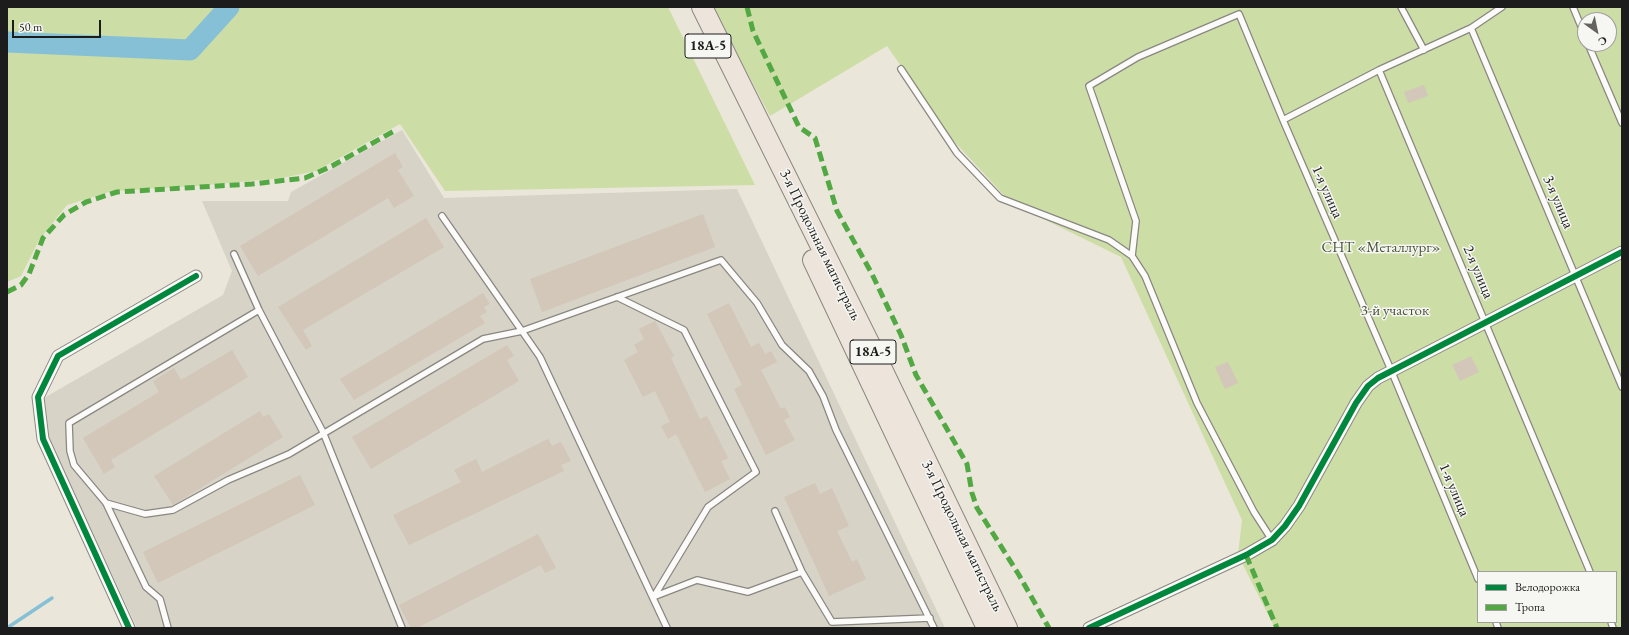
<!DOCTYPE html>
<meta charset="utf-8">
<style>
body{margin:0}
#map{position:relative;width:1629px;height:635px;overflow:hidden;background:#eae6d9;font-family:"EB Garamond",serif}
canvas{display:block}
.frame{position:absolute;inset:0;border:8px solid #1c1c1c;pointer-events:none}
.legend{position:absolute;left:1477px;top:571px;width:140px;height:52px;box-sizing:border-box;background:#f6f6f2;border:1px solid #9f9f9c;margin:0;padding:5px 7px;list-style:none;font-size:12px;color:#1c1c1c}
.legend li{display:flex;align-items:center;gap:8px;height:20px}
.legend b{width:20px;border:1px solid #9f9f9c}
.north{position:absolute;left:1577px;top:12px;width:40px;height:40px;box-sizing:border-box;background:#f6f6f2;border:1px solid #9f9f9c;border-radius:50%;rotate:147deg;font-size:11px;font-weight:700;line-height:16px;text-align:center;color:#1c1c1c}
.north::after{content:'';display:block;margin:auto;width:14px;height:18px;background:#64635e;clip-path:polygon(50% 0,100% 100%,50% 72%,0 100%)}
.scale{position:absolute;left:12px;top:20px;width:89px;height:18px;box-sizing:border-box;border:2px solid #1c1c1c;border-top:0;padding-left:5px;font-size:12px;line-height:14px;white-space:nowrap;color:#1c1c1c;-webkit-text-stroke:3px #f6f6f2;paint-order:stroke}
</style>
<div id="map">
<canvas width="1629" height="635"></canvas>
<div class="frame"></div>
<ul class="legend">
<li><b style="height:5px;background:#00873e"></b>Велодорожка</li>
<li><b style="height:5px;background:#52a943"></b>Тропа</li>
</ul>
<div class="north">С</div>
<div class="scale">50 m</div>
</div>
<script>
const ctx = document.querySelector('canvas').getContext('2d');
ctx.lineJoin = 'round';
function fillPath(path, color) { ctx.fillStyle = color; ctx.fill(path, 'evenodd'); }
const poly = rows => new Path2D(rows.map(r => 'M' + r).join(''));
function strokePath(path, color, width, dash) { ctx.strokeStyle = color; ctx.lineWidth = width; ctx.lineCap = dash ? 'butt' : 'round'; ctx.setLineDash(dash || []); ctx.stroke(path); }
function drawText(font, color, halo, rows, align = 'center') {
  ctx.font = font + ' "EB Garamond",serif'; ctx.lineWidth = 3; ctx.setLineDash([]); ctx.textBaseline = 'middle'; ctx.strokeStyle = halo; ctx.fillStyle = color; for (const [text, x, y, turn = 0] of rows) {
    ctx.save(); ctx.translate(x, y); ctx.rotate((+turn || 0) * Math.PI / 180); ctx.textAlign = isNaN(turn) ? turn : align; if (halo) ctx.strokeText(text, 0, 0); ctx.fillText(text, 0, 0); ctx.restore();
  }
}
fillPath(poly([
 [402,130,444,198,737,189,945,628,137,628,50,441,44,398,223,295,232,271,202,201,288,201,291,192]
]), '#d7d3c7');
fillPath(poly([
 [7,7,668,7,755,185,445,191,400,124,316,171,282,178,196,186,112,191,67,205,39,240,21,276,7,282],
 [712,7,1622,7,1622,628,1275,628,1238,555,1242,520,1121,257,1011,203,952,139,887,46,770,116],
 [1585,20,1609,20,1609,44,1585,44],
 [1478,572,1616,572,1616,622,1478,622]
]), '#ccdda6');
strokePath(poly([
 [7,628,52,598]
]), '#85c0d7', 3.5);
strokePath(poly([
 [7,42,190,50,229,7]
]), '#85c0d7', 21);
fillPath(poly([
 [1424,85,1428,96,1408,103,1404,92],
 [395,153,403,167,398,170,414,196,394,208,388,198,258,276,240,246],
 [703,214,715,247,542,312,530,279],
 [426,218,444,247,303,330,312,346,306,350,278,307],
 [483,293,490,304,484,307,487,312,480,316,485,323,354,400,340,379],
 [729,303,751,347,759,343,765,354,771,351,777,362,761,370,781,409,785,407,790,417,784,420,795,440,766,455,734,389,742,385,707,314],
 [655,321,674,356,671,358,700,419,707,416,728,458,721,461,730,479,705,492,676,434,668,439,661,426,670,422,655,391,643,397,624,360,638,352,634,345,644,339,639,329],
 [507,345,514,356,507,360,519,381,371,469,352,437],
 [232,350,248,377,111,460,115,467,104,474,83,438,159,392,153,381,174,368,181,380],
 [1471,356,1479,372,1460,381,1452,365],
 [1228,362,1238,383,1225,389,1215,367],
 [260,411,263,417,269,414,283,437,173,505,154,476],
 [548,439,552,446,561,442,571,461,561,465,564,471,409,545,393,515,461,482,454,470,476,459,482,472],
 [300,475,315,505,158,583,143,552],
 [815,483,820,494,832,488,849,526,837,531,852,562,857,559,866,579,829,596,784,497],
 [538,534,556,568,545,573,541,565,417,628,411,628,399,605]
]), '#d2c7b9');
const lane = poly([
 [1401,7,1424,50],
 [1573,7,1585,36],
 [1471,28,1622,387],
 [1588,44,1622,123],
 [901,69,957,153,1000,198,1109,240,1132,256],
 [1379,70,1590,572],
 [1283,120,1379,70,1471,28,1502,7],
 [442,216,540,357,667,628],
 [234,254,259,310,323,432,402,628],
 [617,297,684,330,756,472,708,507,653,598],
 [106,503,145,514,173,510,228,480,289,454,483,339,522,331,721,260,757,303,782,345,809,371,823,396,836,430,934,628],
 [775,511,802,572,832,622,930,618],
 [1272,540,1254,512,1197,403,1145,276,1132,256,1136,221,1089,86,1138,57,1239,14,1283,120,1391,370,1478,579],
 [653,597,697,580,748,592,802,572],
 [1496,622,1498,628],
 [1611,622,1613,628],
 [168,628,160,599,146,587,106,503,74,465,70,451,69,423,259,310]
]);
const street = poly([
 [129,628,43,439,38,397,58,356,196,276],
 [1089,628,1246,555,1272,540,1285,526,1299,506,1356,403,1368,386,1378,378,1622,252]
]);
const highway = poly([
 [702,7,879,363,1007,628],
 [813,260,987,628]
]);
strokePath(lane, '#898781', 8);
strokePath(street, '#898781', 13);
strokePath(highway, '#898781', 22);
strokePath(lane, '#fcfbf9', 5.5);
strokePath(street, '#fcfbf9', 11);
strokePath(highway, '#ede5dc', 20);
strokePath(poly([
 [747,7,753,31,799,127,815,138,837,211,872,274,901,335,916,375,967,464,972,493,977,508,1019,575,1049,628],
 [7,292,21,285,29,274,43,238,64,215,86,202,117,192,252,184,305,178,332,166,394,131],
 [1246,555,1277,628]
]), '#52a943', 5, [10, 5]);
strokePath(poly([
 [129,628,43,439,38,397,58,356,196,276],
 [1089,628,1246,555,1272,540,1285,526,1299,506,1356,403,1368,386,1378,378,1622,252]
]), '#00873e', 6);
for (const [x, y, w] of [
 [708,46,46],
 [873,352,46]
]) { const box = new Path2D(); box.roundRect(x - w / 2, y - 12, w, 24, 3); ctx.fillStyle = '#f6f6f2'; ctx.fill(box); strokePath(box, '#1c1c1c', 1); }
drawText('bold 14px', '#1c1c1c', null, [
 ["18А-5",708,46],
 ["18А-5",873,352]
]);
drawText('15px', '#1c1c1c', '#f6f6f2', [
 ["1-я улица",1327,192,66],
 ["3-я улица",1558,202,67],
 ["3-я Продольная магистраль",820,245,64],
 ["2-я улица",1478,272,67],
 ["1-я улица",1454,490,67],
 ["3-я Продольная магистраль",962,536,64]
]);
drawText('15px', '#495439', '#f6f6f2', [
 ["СНТ «Металлург»",1381,248],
 ["3-й участок",1395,311]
]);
</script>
